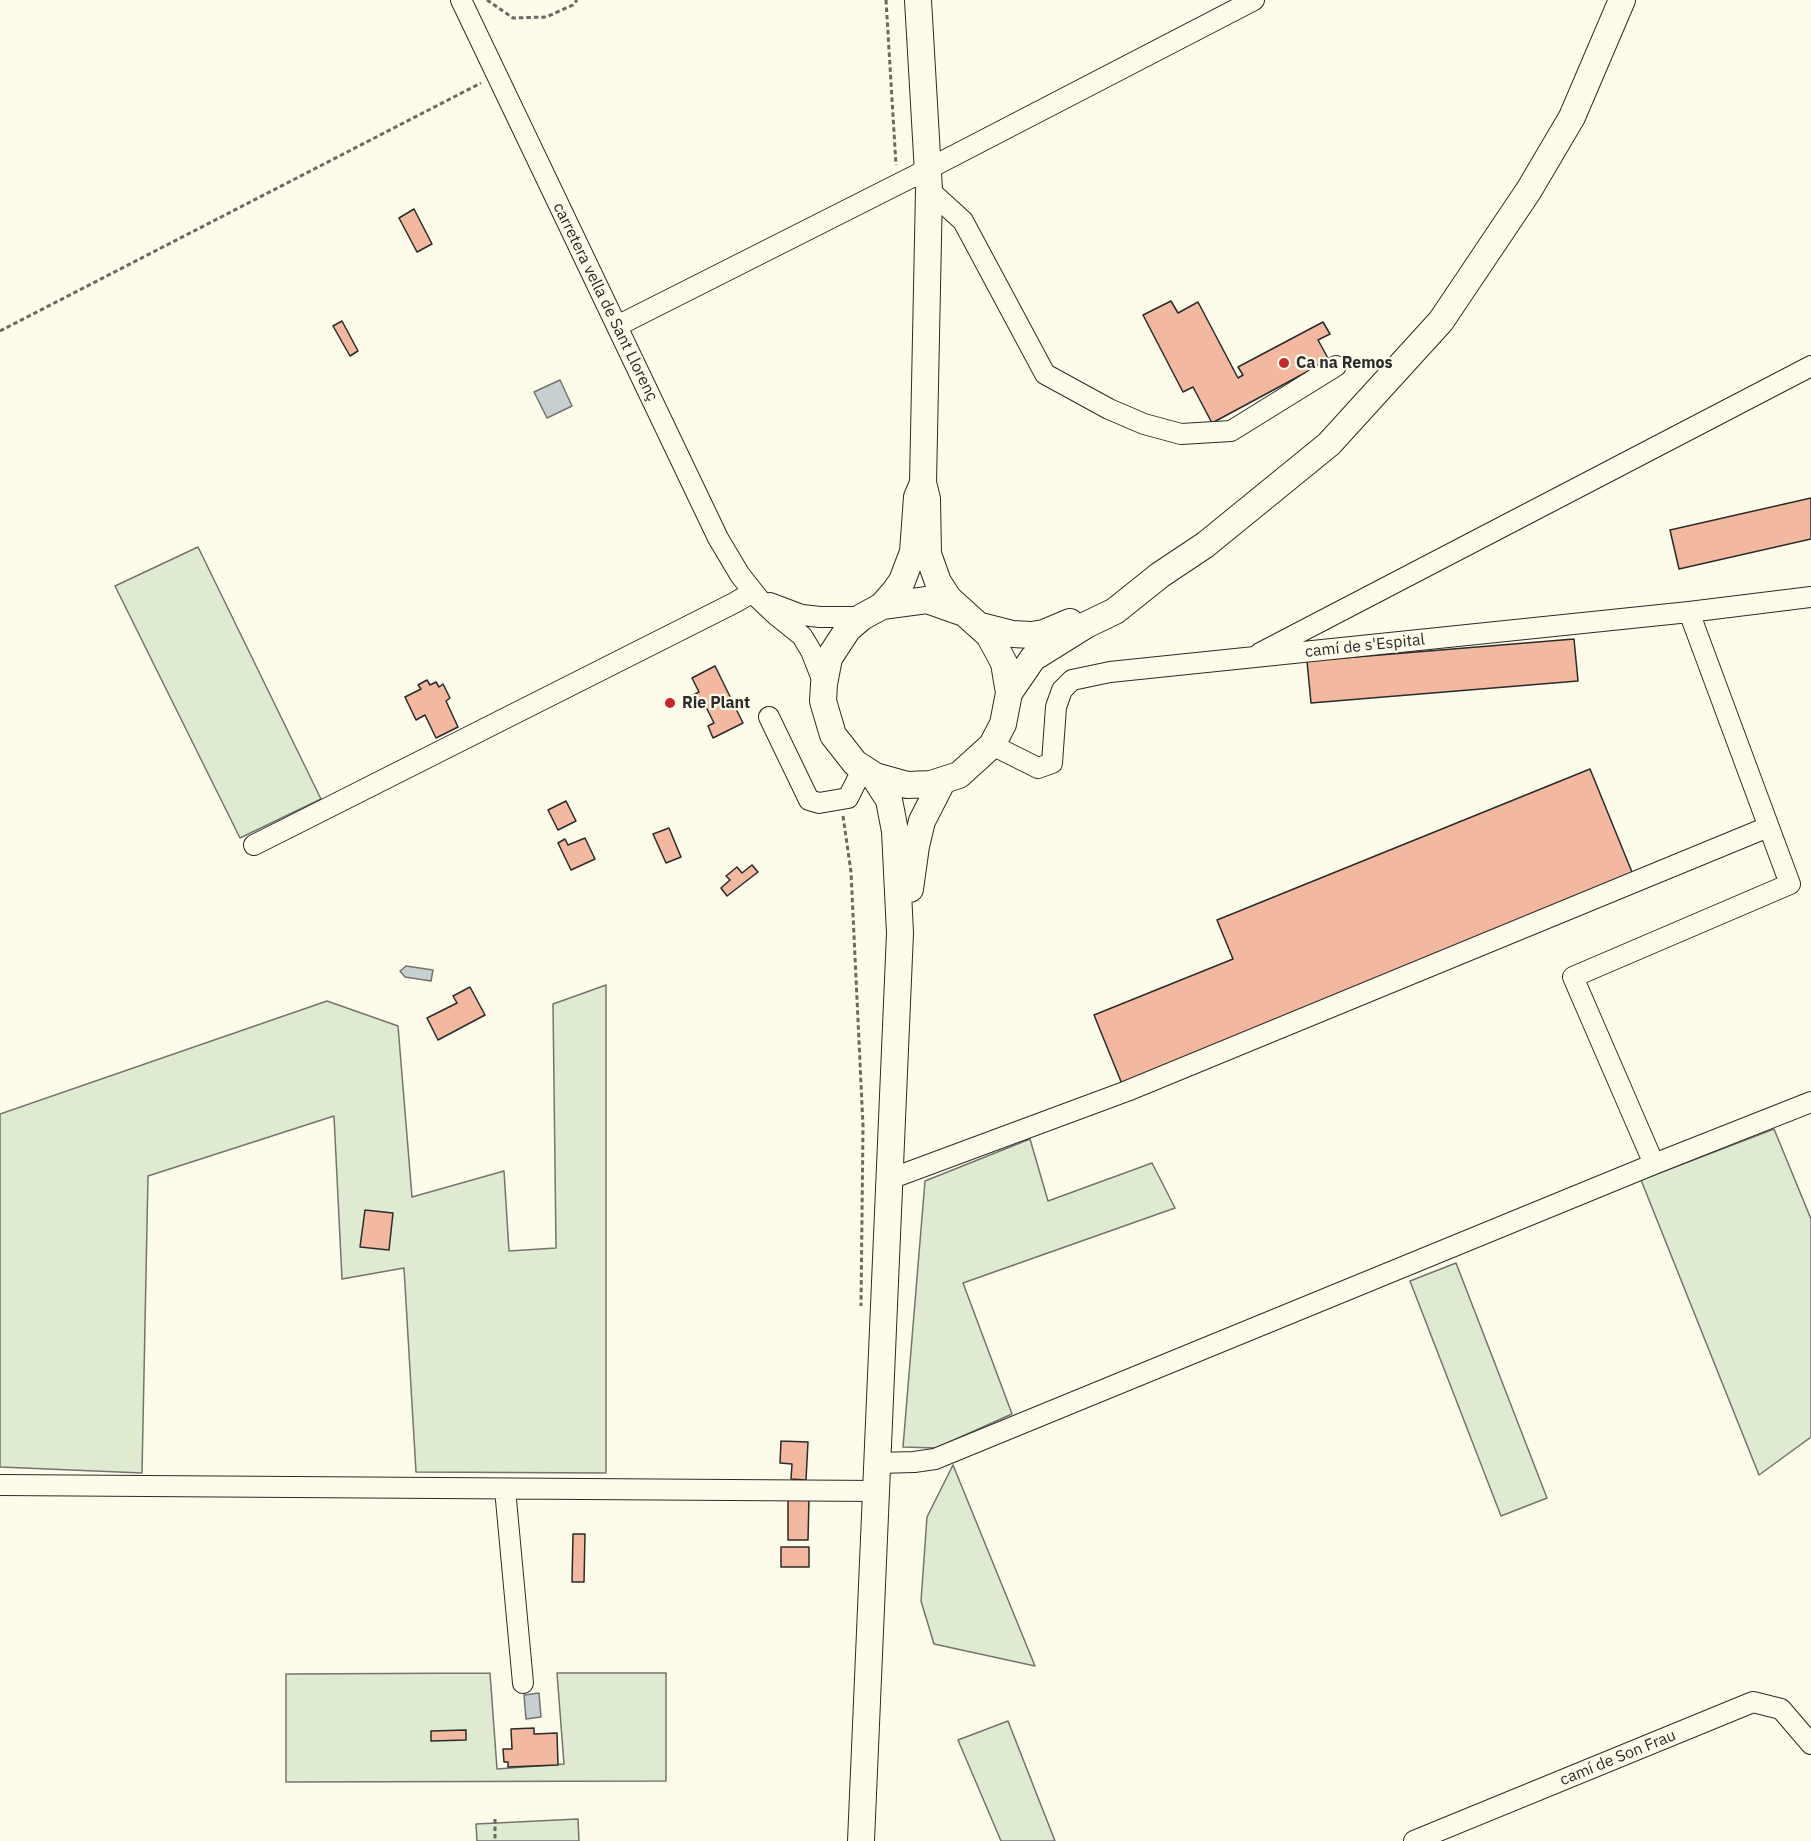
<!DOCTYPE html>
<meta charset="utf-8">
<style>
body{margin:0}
canvas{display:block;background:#fdfbea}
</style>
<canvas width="1811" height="1841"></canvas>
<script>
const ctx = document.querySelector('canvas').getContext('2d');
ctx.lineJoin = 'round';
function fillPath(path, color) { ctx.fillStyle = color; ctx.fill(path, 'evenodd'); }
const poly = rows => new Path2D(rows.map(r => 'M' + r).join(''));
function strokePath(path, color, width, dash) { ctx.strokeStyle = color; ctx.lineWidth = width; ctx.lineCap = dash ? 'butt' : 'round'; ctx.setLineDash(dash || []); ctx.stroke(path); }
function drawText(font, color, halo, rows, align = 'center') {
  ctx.font = font + ' "IBM Plex Sans",sans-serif'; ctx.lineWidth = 4.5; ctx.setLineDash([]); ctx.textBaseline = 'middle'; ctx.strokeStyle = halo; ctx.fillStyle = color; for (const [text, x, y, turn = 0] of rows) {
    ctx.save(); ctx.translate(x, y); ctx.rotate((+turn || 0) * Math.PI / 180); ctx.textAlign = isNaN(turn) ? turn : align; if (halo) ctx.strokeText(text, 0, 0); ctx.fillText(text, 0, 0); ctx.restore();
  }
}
const green = poly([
 [198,547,321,799,240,838,115,586,198,547],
 [606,985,606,1473,416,1472,404,1268,342,1279,334,1116,148,1176,142,1473,0,1467,0,1114,327,1001,398,1026,412,1197,504,1171,509,1251,556,1248,553,1004,606,985],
 [1774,1129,1811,1219,1811,1437,1759,1475,1641,1180,1774,1129],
 [1030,1139,1048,1201,1152,1163,1175,1208,963,1283,1012,1414,936,1448,903,1447,925,1181,1030,1139],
 [1456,1263,1547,1498,1501,1516,1410,1281,1456,1263],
 [953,1465,1035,1666,934,1644,921,1601,927,1517,953,1465],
 [490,1673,497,1769,564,1764,557,1673,666,1673,666,1781,286,1782,286,1674,490,1673],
 [1008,1721,1055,1841,1001,1841,958,1740,1008,1721],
 [578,1819,579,1841,477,1841,476,1824,578,1819]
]);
fillPath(green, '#deebd1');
strokePath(green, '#74746e', 1.5);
const water = poly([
 [560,380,572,406,547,418,534,392,560,380],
 [406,966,433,970,431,981,405,977,400,971,406,966],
 [539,1693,541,1717,526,1719,524,1695,539,1693]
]);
fillPath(water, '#c7d0d0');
strokePath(water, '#74746e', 1.5);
const building = poly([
 [414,209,432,244,417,252,399,218,414,209],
 [1171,301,1178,313,1198,302,1238,378,1243,375,1238,367,1323,322,1330,334,1318,340,1329,360,1212,423,1193,387,1183,392,1143,315,1171,301],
 [342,321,358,351,350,356,333,326,342,321],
 [1811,498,1811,539,1679,569,1670,530,1811,498],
 [1574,639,1578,681,1311,703,1307,661,1574,639],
 [715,666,743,723,713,738,708,726,714,723,702,699,696,702,693,695,699,692,692,678,715,666],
 [427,680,430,685,436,682,439,687,443,684,450,698,446,701,458,727,436,738,425,715,416,720,405,697,421,689,418,685,427,680],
 [1590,769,1634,877,1122,1084,1094,1015,1233,959,1217,920,1590,769],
 [566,801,576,821,558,830,548,810,566,801],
 [669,828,681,857,666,863,653,834,669,828],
 [585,838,595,859,571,870,558,843,565,839,568,845,585,838],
 [752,865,758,872,727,896,721,888,730,880,726,876,737,867,742,873,752,865],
 [470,987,485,1015,438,1040,427,1018,457,1003,453,996,470,987],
 [365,1210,393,1213,389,1250,360,1247,365,1210],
 [781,1441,808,1442,806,1480,791,1479,792,1464,780,1463,781,1441],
 [788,1497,809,1497,808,1540,788,1540,788,1497],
 [573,1534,585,1534,584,1582,572,1582,573,1534],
 [781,1547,809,1547,809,1567,781,1567,781,1547],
 [534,1728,534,1734,557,1733,558,1765,508,1767,508,1762,504,1762,503,1749,512,1749,511,1729,534,1728],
 [466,1730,466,1740,431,1741,431,1731,466,1730]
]);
fillPath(building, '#f2b8a0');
strokePath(building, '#2b2b2b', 1.5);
const minor = poly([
 [461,0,718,538,740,575,759,599,777,616,802,636,811,651,824,684],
 [929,190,963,221,1045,374,1109,409,1144,424,1181,434,1231,431,1336,366],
 [617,326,928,169,1254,0],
 [770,603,802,615,820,617,862,617],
 [1260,653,1811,366],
 [769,717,809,800,819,803,848,798,863,768],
 [992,745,1038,768,1052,763,1056,707,1062,690,1072,680,1110,672,1689,612,1811,597],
 [254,845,734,603,753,592],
 [1654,1164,1811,1102],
 [890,1179,1127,1091,1768,827],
 [878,1463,914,1462,935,1459,1654,1164,1573,977,1790,884,1689,612],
 [0,1485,877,1491],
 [505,1489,523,1683],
 [1414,1841,1753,1702,1781,1709,1811,1744]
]);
const major = poly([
 [918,0,929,190,923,483,927,499,928,554,938,582,949,599,989,635,1004,663,1009,693,1003,724,992,745,959,775,931,784,907,785,875,776,855,763,833,735,823,701,824,684,829,658,848,629,862,617,882,606,895,591,902,581,913,552,917,497,923,483],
 [882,606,927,600,961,612],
 [981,626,1013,634,1031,635,1044,633,1070,622],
 [1009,693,1033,658,1086,625,1115,611,1160,575,1205,545,1329,444,1441,321,1529,190,1572,117,1622,0],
 [910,889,916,846,922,821,942,782],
 [861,1841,900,933,895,831,889,800,873,775]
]);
strokePath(minor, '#2b2b2b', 22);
strokePath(major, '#2b2b2b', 28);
strokePath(poly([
 [487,0,513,18,546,17,573,5,577,0],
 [886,0,896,165],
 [0,331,481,83],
 [843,816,851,872,863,1126,861,1306],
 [495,1819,495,1841]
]), '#6a6964', 3, [4.5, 3]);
strokePath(minor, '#fdfbea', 20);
strokePath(major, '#fdfbea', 26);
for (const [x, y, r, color] of [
 [1284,363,6,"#c62828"],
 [670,703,6,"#c62828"]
]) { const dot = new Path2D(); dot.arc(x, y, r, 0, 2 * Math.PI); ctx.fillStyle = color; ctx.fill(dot); strokePath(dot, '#fdfbea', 2); }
drawText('16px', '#2b2b2b', '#fdfbea', [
 ["carretera vella de Sant Llorenç",605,302,64],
 ["camí de s'Espital",1365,646,-6],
 ["camí de Son Frau",1618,1758,-22]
]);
drawText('bold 16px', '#2b2b2b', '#fdfbea', [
 ["Ca na Remos",1296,363],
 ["Rie Plant",682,703]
], 'left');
</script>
